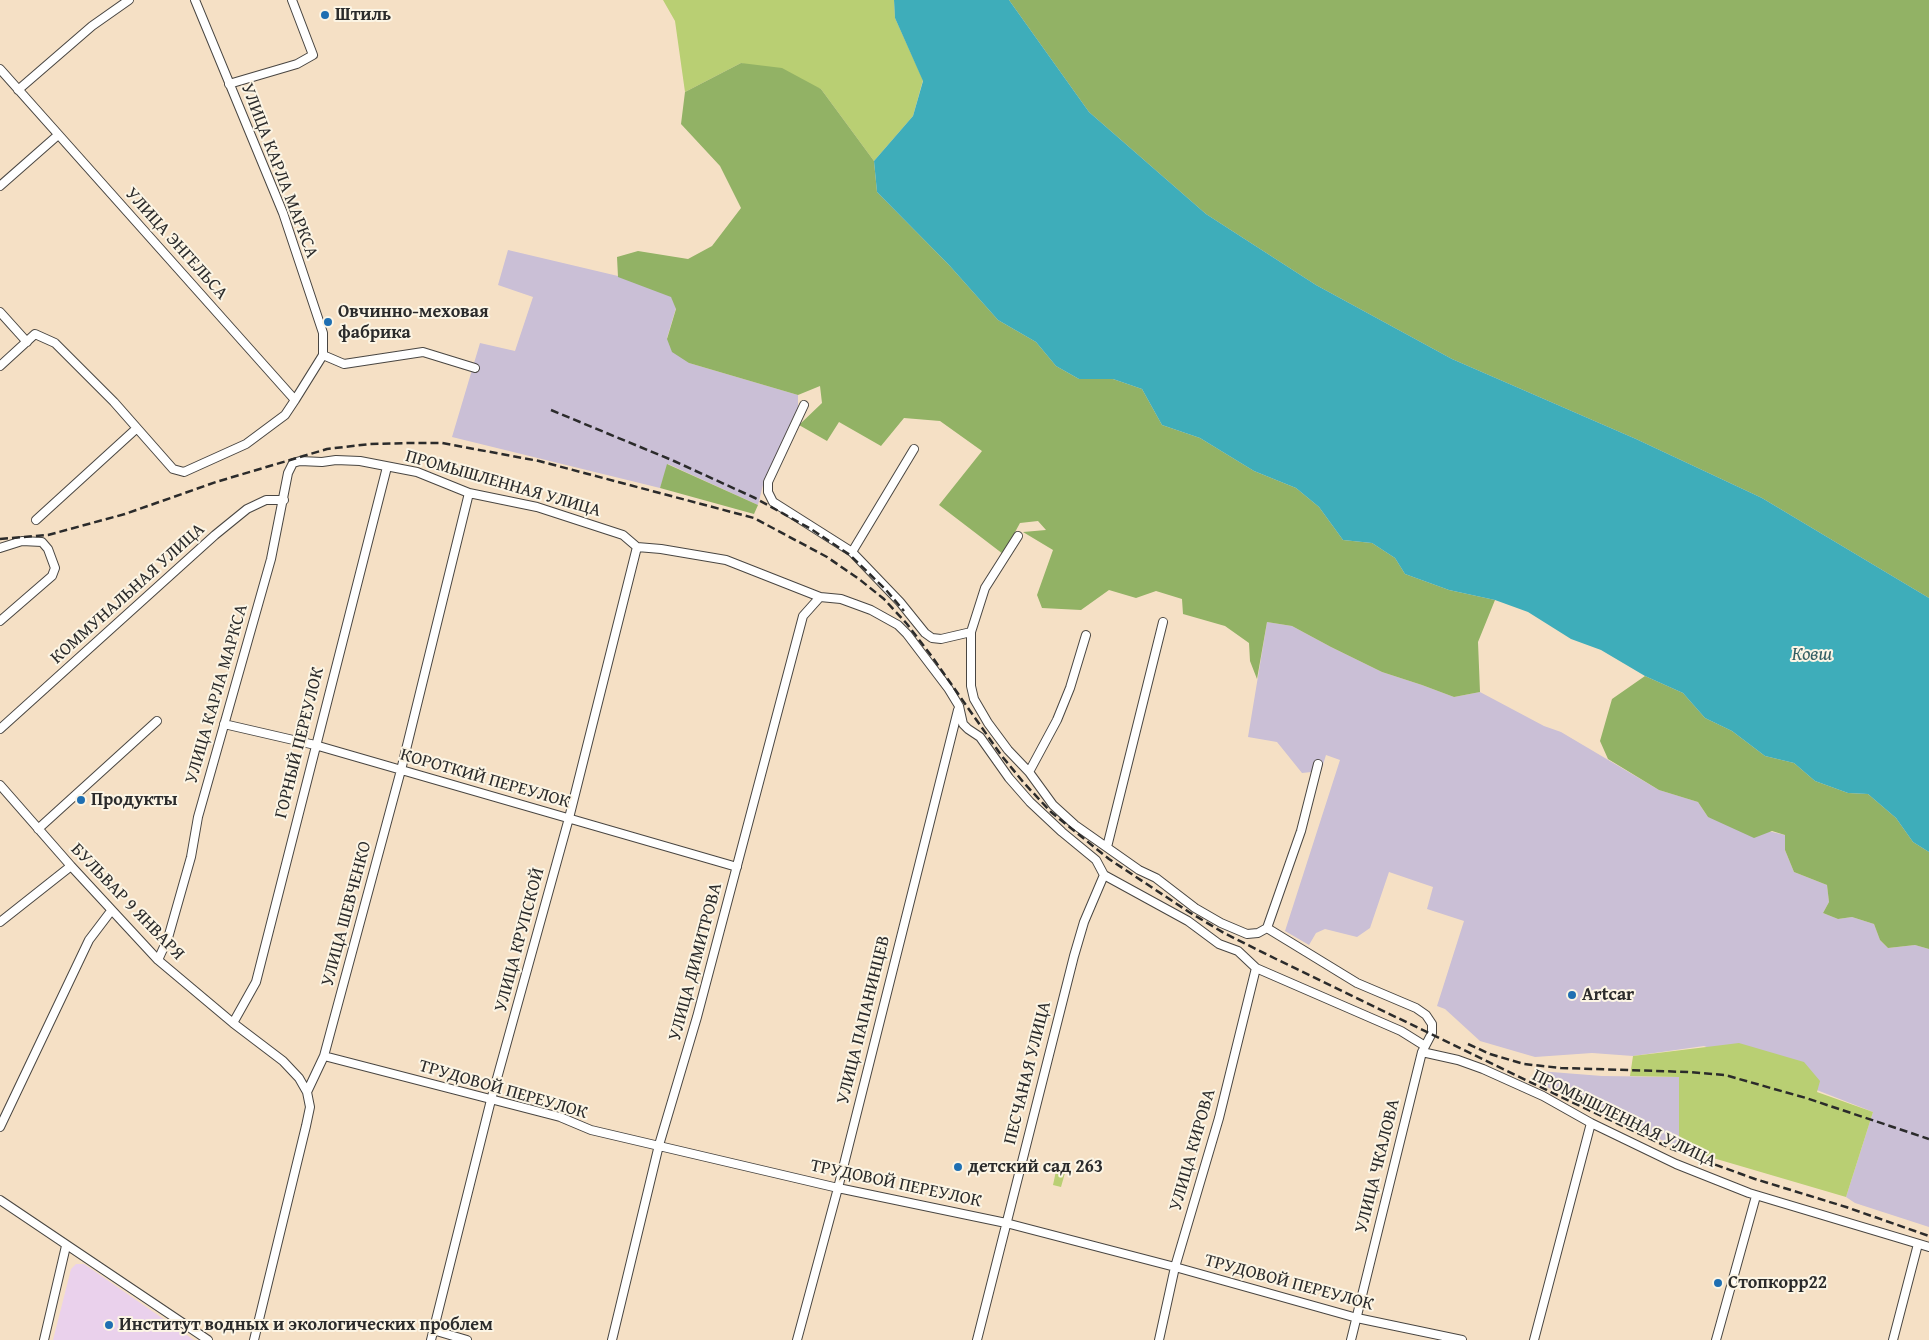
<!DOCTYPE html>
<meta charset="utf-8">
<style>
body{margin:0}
canvas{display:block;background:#f5e0c5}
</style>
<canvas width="1929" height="1340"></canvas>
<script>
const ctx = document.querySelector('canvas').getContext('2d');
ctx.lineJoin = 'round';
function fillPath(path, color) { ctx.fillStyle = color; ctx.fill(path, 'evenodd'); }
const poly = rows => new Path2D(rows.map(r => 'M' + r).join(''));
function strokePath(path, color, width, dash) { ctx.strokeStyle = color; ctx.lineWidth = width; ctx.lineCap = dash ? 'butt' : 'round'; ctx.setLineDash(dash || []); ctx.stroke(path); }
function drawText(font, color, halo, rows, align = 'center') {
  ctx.font = font + ' "Gentium Book Plus",serif'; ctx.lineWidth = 4; ctx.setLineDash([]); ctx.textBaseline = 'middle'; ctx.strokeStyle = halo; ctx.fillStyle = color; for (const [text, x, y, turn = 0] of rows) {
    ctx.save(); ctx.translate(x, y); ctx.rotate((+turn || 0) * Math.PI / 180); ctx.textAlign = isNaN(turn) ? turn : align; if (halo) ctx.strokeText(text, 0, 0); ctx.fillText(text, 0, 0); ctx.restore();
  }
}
fillPath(poly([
 [76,1264,84,1264,194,1340,53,1340,71,1269]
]), '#ead1ec');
fillPath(poly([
 [508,250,618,276,671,296,676,308,667,338,689,363,798,395,798,407,764,481,758,505,668,464,660,488,452,437,480,343,515,351,533,297,498,285],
 [1267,622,1292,626,1331,647,1382,672,1422,685,1454,697,1480,692,1544,726,1561,732,1659,790,1698,802,1708,817,1785,835,1785,850,1794,872,1827,885,1829,902,1823,913,1838,919,1852,917,1874,924,1880,940,1888,948,1915,945,1929,949,1929,1227,1855,1203,1846,1197,1873,1112,1704,1046,1633,1056,1592,1053,1535,1057,1480,1041,1445,1009,1437,1006,1464,921,1427,909,1433,887,1389,872,1370,928,1357,937,1325,929,1316,933,1309,945,1285,931,1340,760,1326,755,1321,771,1302,773,1277,742,1248,737],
 [1539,1071,1602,1076,1679,1077,1679,1148,1536,1082]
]), '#cabfd6');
fillPath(poly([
 [663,0,894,0,895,18,923,80,913,116,874,161,821,89,741,63,685,92,675,21],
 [1739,1043,1804,1062,1820,1081,1817,1092,1873,1112,1846,1197,1679,1148,1679,1077,1630,1076,1633,1056],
 [1056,1171,1065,1173,1061,1187,1053,1185]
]), '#b9cf73');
fillPath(poly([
 [1009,0,1929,0,1929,598,1762,498,1636,439,1452,359,1316,285,1206,214,1089,112],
 [741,63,782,68,821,89,874,161,877,192,949,265,998,320,1036,342,1056,366,1079,379,1113,379,1142,389,1162,425,1200,438,1254,471,1296,488,1319,507,1343,540,1372,543,1395,558,1405,574,1449,590,1495,600,1478,642,1480,692,1454,697,1422,685,1382,672,1331,647,1292,626,1267,622,1257,679,1250,661,1249,643,1225,626,1183,614,1182,599,1156,591,1136,598,1109,590,1081,610,1042,608,1037,595,1053,550,1023,532,1046,530,1038,521,1020,523,1003,554,939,505,982,451,940,421,904,418,881,446,839,422,827,441,799,425,822,403,820,386,798,395,689,363,672,352,667,339,676,309,671,297,618,277,617,257,638,251,688,259,712,246,741,208,720,166,681,124,685,92],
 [667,464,758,505,754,514,660,488],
 [1645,676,1683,693,1705,718,1732,731,1765,756,1794,763,1815,781,1848,793,1868,794,1896,818,1913,842,1929,852,1929,949,1915,945,1888,948,1880,940,1874,924,1852,917,1838,919,1823,913,1829,902,1827,885,1794,872,1785,850,1785,835,1772,831,1754,838,1708,817,1698,802,1659,790,1608,759,1600,741,1612,699]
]), '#92b265');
fillPath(poly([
 [894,0,1009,0,1089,112,1206,214,1316,285,1452,359,1636,439,1762,498,1929,598,1929,852,1913,842,1896,818,1868,794,1848,793,1815,781,1794,763,1765,756,1732,731,1705,718,1683,693,1645,676,1601,650,1571,639,1528,612,1495,600,1449,590,1405,574,1395,558,1372,543,1343,540,1319,507,1296,488,1254,471,1200,438,1162,425,1142,389,1113,379,1079,379,1056,366,1036,342,998,320,949,265,877,192,874,161,913,116,923,81,895,18]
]), '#3eadba');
const minor = poly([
 [195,0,283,213,323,333,323,355],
 [0,69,295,400,323,355],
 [229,84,297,64,313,55,292,0],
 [18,90,92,26,129,0],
 [0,186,58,135],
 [0,312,27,342],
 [323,355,344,364,423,352,475,368],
 [0,366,35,334,55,343,114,402,173,469,184,472,246,444,285,415,295,400],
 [804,405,768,482,768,492,773,502,852,552,900,602,925,633,932,638,941,639,971,632,971,686,974,699,988,723,1008,750,1029,772,1053,805,1075,825,1139,870,1156,878,1195,908,1221,923,1247,934,1258,933,1267,928],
 [36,520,137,428],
 [0,548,22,541,42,542,48,549,55,568,52,576,0,621],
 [852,552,914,449],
 [971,632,985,588,1018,536],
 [224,724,315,745,737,867],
 [0,729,215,535,247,509,266,500,284,500],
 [1029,772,1057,720,1070,688,1086,635],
 [0,785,71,866,158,960,233,1023,283,1061,299,1078,307,1092,310,1107,306,1126,254,1340],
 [38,829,157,721],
 [1107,847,1163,622],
 [1104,875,1188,921,1219,944,1238,951,1256,968,1401,1031,1425,1046],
 [0,922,71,866],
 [1267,928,1357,983,1416,1008,1426,1015,1432,1024,1432,1033,1422,1052,1351,1340],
 [1267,928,1301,831,1318,764],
 [158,960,168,938,191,857,198,817,271,559,288,473,293,463,300,461,322,462,336,460,360,461,417,472,469,493,537,507,623,535,637,547,661,549,726,560,820,597,841,599,871,610,898,625,907,634,948,688,959,706,963,724,968,729,980,737,1009,778,1030,802,1062,832,1096,860,1104,875],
 [233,1023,256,982,387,467],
 [1422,1052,1458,1060,1483,1069,1543,1096,1591,1123,1676,1164,1749,1193,1929,1247],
 [324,1056,560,1117,591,1130,838,1188,1006,1223,1175,1267,1357,1318,1462,1340],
 [307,1092,324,1056,401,770,469,493],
 [0,1127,89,940,111,911],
 [0,1200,208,1340],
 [433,1330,467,1340],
 [44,1340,66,1246],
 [431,1340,491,1100,569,818,637,547],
 [612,1340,659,1145,697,1017,803,616,820,597],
 [797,1340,838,1188,958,710],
 [977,1340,1074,956,1084,922,1104,875],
 [1159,1340,1175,1267,1219,1118,1256,968],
 [1534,1340,1591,1123],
 [1716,1340,1756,1196],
 [1893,1340,1918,1244]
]);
strokePath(minor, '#494642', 10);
strokePath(minor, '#fff', 8);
strokePath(poly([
 [551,410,674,461,755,498,811,529,850,555,886,590,904,611],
 [0,539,48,535,125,514,216,482,327,449,370,444,411,443,442,443,539,461,754,518,827,557,859,579,884,599,907,624,933,658,1001,755,1024,783,1051,812,1109,859,1189,912,1224,933,1276,959,1561,1097,1672,1149,1755,1179,1846,1207,1929,1236],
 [1468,1044,1490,1054,1524,1064,1561,1068,1688,1072,1725,1075,1806,1098,1929,1139]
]), '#2b2b2b', 2.5, [8, 4]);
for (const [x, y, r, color] of [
 [325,15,5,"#1f6fb2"],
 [328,322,5,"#1f6fb2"],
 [81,800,5,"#1f6fb2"],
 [1572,995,5,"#1f6fb2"],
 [958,1167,5,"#1f6fb2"],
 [1718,1283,5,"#1f6fb2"],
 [109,1325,5,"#1f6fb2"]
]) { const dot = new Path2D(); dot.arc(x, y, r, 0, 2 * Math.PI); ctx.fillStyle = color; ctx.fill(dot); strokePath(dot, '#fcf5e5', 2); }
drawText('bold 18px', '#2b2b2b', '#fcf5e5', [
 ["Штиль",335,15],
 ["Овчинно-меховая",338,312],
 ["фабрика",338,333],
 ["Продукты",91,800],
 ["Artcar",1582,995],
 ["детский сад 263",968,1167],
 ["Стопкорр22",1728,1283],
 ["Институт водных и экологических проблем",119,1325]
], 'left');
drawText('18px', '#2b2b2b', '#fcf5e5', [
 ["УЛИЦА КАРЛА МАРКСА",279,171,69],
 ["УЛИЦА ЭНГЕЛЬСА",176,244,48],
 ["ПРОМЫШЛЕННАЯ УЛИЦА",503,484,16],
 ["КОММУНАЛЬНАЯ УЛИЦА",128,594,-42],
 ["УЛИЦА КАРЛА МАРКСА",217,694,-74],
 ["ГОРНЫЙ ПЕРЕУЛОК",300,743,-76],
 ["КОРОТКИЙ ПЕРЕУЛОК",485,779,16],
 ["БУЛЬВАР 9 ЯНВАРЯ",127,902,46],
 ["УЛИЦА ШЕВЧЕНКО",347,914,-75],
 ["УЛИЦА КРУПСКОЙ",520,940,-75],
 ["УЛИЦА ДИМИТРОВА",696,962,-75],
 ["УЛИЦА ПАПАНИНЦЕВ",864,1020,-76],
 ["ПЕСЧАНАЯ УЛИЦА",1028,1073,-76],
 ["ТРУДОВОЙ ПЕРЕУЛОК",503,1090,16],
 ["ПРОМЫШЛЕННАЯ УЛИЦА",1624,1119,26],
 ["УЛИЦА КИРОВА",1193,1150,-74],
 ["УЛИЦА ЧКАЛОВА",1378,1166,-76],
 ["ТРУДОВОЙ ПЕРЕУЛОК",896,1184,12],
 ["ТРУДОВОЙ ПЕРЕУЛОК",1289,1283,15]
]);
drawText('italic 19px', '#335f64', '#fcf5e5', [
 ["Ковш",1812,655]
]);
</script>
